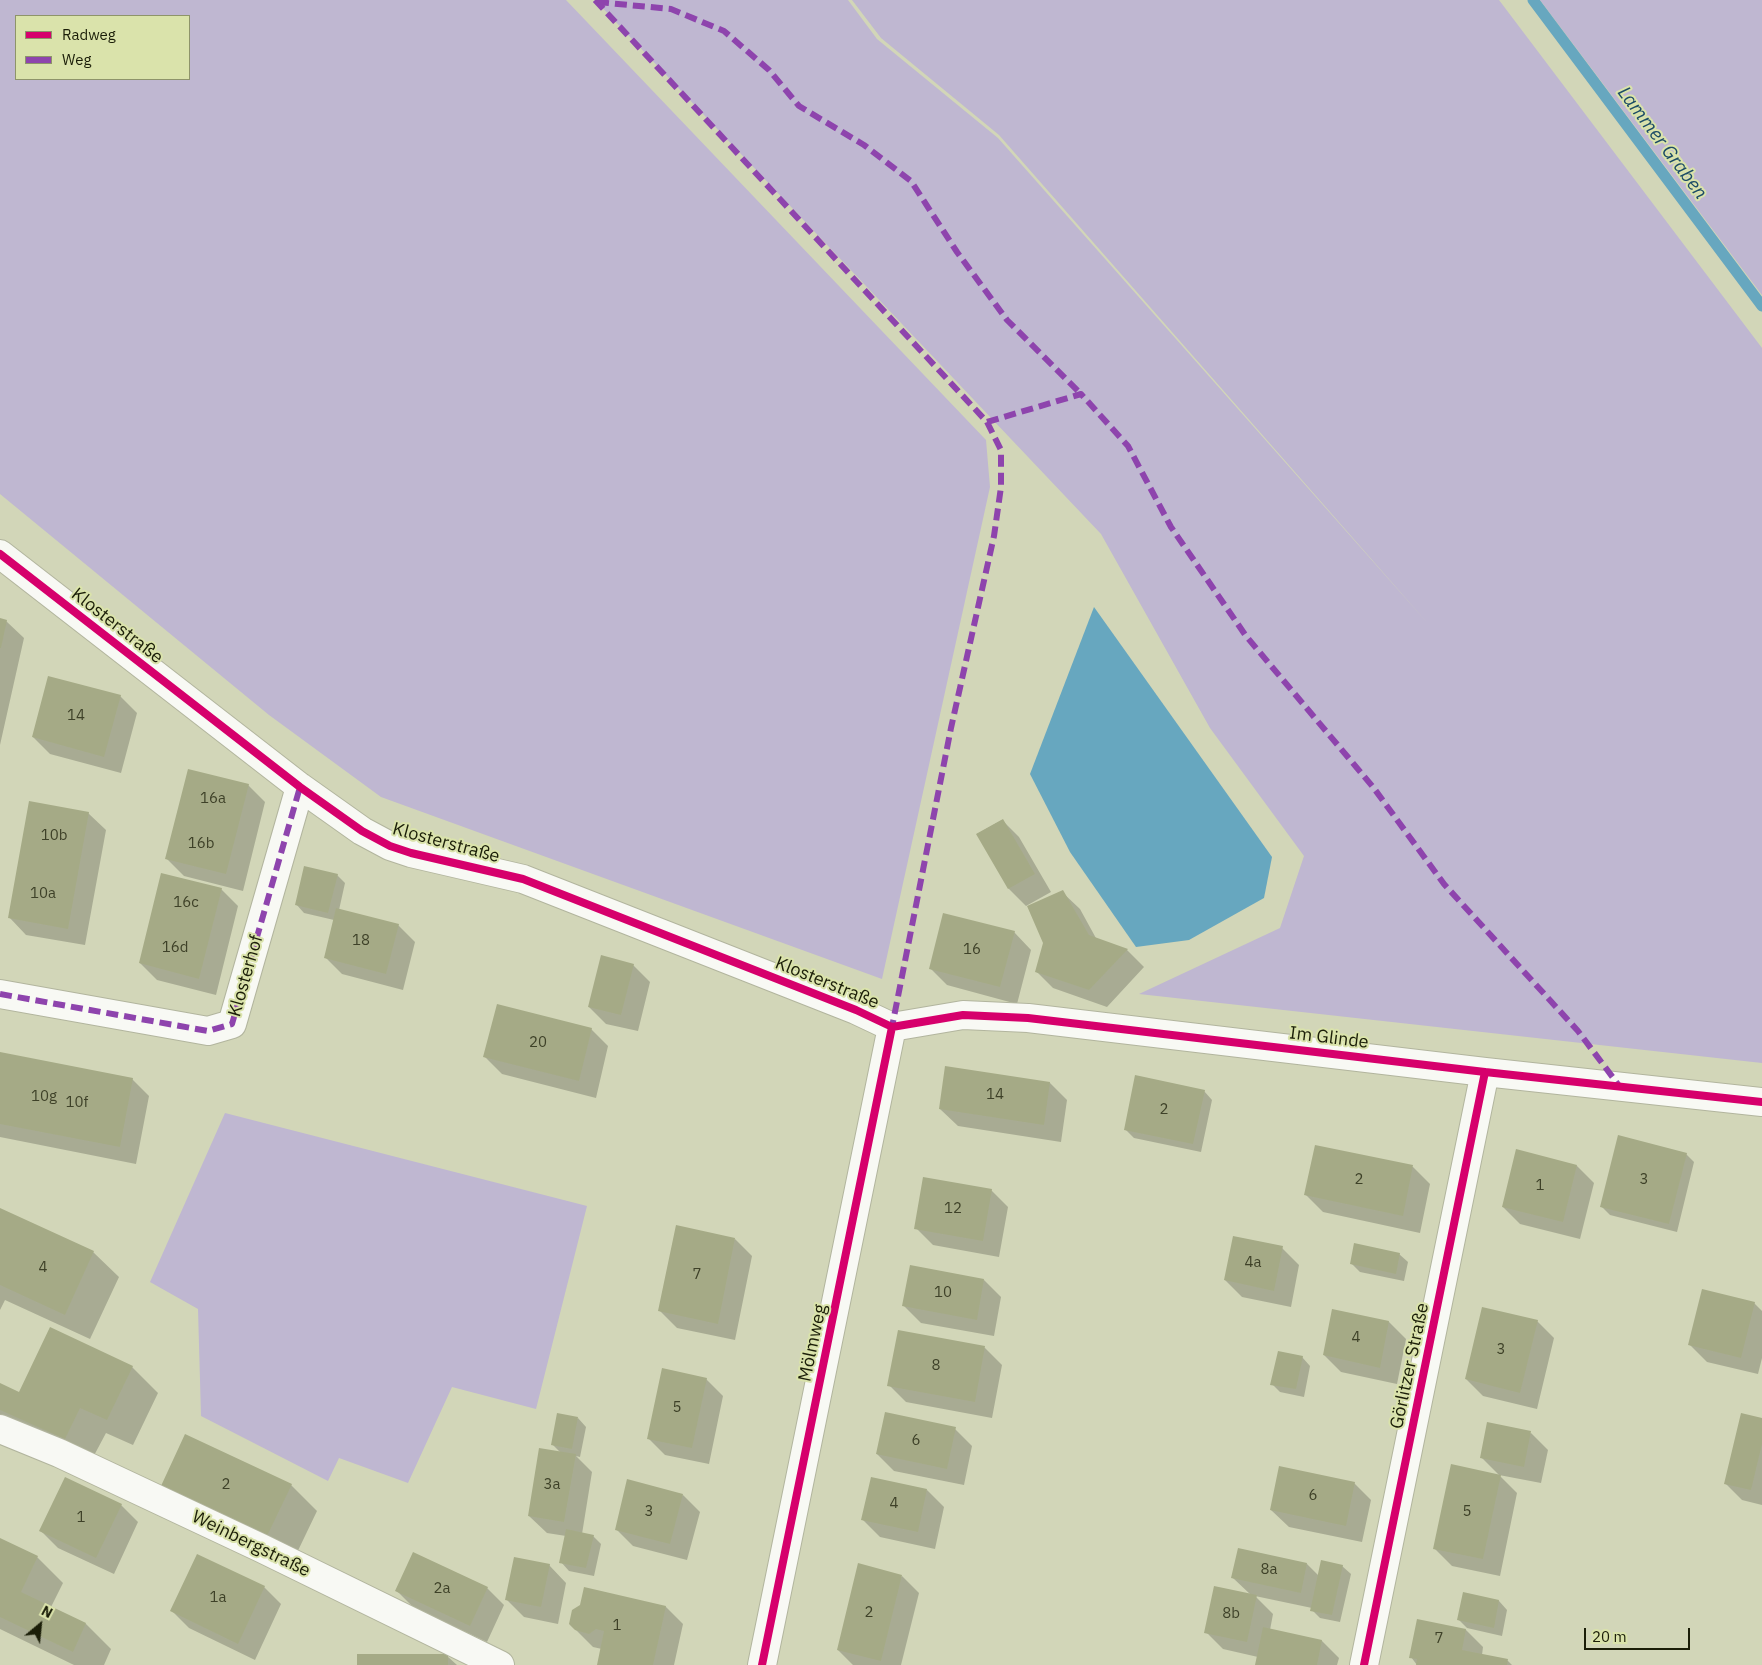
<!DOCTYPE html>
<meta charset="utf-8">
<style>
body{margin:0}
#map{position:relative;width:1762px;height:1665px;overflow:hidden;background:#d2d6b8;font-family:"IBM Plex Sans",sans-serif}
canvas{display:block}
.legend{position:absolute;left:15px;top:15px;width:175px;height:65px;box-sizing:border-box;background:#dae3ab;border:1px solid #8e946a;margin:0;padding:6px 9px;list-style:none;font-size:15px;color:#1b1e08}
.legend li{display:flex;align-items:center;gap:10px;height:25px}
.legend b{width:25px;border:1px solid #8e946a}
.north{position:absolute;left:15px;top:1600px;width:50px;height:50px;-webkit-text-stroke:4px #dae3ab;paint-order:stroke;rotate:28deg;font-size:14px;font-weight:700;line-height:20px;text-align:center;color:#1b1e08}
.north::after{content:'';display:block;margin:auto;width:18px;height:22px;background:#1b1e08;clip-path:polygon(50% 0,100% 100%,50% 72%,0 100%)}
.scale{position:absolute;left:1584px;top:1628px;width:106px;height:22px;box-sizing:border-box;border:2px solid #1b1e08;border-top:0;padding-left:6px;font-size:15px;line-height:18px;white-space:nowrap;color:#1b1e08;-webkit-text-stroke:4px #dae3ab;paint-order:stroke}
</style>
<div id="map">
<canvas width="1762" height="1665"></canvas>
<ul class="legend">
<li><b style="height:6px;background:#d6006c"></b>Radweg</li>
<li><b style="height:6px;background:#8e44ad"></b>Weg</li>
</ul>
<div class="north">N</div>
<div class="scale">20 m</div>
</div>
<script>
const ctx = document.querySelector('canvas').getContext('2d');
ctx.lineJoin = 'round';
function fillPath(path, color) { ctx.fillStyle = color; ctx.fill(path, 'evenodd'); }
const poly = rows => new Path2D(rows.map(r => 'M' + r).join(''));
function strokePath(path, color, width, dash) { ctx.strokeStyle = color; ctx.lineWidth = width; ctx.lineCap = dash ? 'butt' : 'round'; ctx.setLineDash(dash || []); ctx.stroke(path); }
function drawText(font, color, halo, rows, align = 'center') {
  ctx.font = font + ' "IBM Plex Sans",sans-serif'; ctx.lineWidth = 4; ctx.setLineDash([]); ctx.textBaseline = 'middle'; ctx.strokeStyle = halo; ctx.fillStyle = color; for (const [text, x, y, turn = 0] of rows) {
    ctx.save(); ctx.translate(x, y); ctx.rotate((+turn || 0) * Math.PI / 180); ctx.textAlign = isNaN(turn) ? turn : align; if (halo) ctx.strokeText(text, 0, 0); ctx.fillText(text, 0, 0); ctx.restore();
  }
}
fillPath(poly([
 [0,0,566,0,986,440,990,487,882,979,381,797,269,715,0,494],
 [16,16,189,16,189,79,16,79],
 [595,0,848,0,877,39,998,138,1431,627,999,135,881,38,852,0,1499,0,1762,348,1762,1063,1139,994,1280,928,1304,856,1210,728,1101,534],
 [1540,0,1762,0,1762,295],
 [225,1113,587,1206,536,1409,452,1387,408,1483,339,1458,328,1481,201,1416,198,1309,150,1282]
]), '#bfb7d1');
fillPath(poly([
 [1094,607,1272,857,1264,898,1189,940,1136,947,1070,852,1030,774]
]), '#67a7bf');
fillPath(poly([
 [0,619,6,621,24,638,0,745],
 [120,696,137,713,121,773,50,754,33,737],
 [248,785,265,802,243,891,184,876,167,859],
 [88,813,106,830,85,945,26,935,9,917],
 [1002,820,1019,837,1051,892,1026,906,1009,889,977,834],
 [337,875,345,883,339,910,398,925,415,942,403,990,342,974,325,957,334,920,304,913,296,904],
 [221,889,238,906,216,995,157,980,140,963],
 [1062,892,1080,909,1097,940,1127,950,1144,967,1107,1007,1053,988,1036,971],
 [1014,932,1031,950,1017,1004,947,985,930,968],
 [633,965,650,982,638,1031,606,1024,589,1007],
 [591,1029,608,1046,596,1098,502,1074,485,1057],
 [0,1053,132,1079,149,1096,136,1164,0,1137],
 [1050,1083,1067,1100,1061,1142,958,1126,940,1109],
 [1204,1091,1212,1100,1201,1152,1134,1138,1125,1129],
 [1316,1146,1413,1167,1430,1184,1420,1233,1323,1212,1306,1195],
 [1517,1151,1577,1166,1594,1183,1580,1239,1520,1224,1503,1207],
 [1686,1154,1694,1162,1677,1232,1610,1215,1602,1207],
 [991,1190,1008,1207,999,1257,933,1245,916,1228],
 [0,1209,93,1252,119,1277,90,1339,5,1300,0,1310],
 [735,1239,752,1256,735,1340,677,1328,660,1311],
 [1282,1248,1299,1265,1291,1307,1242,1297,1225,1280],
 [1399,1254,1408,1262,1404,1281,1360,1272,1351,1263],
 [984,1280,1001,1297,994,1336,921,1323,904,1306],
 [1754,1303,1762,1311,1762,1358,1758,1374,1707,1362,1690,1345],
 [1333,1311,1389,1322,1406,1339,1397,1384,1341,1372,1324,1355],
 [1537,1321,1554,1338,1537,1409,1483,1396,1466,1379],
 [899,1332,985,1348,1002,1365,992,1418,906,1402,889,1385],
 [1302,1357,1310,1366,1304,1397,1280,1392,1272,1384],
 [132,1367,158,1393,133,1445,106,1433,90,1463,0,1423,0,1384,20,1393],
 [706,1379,723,1396,709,1464,665,1455,648,1438],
 [578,1418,586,1427,580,1457,576,1456,592,1472,582,1534,593,1536,601,1544,594,1576,569,1571,561,1562,566,1536,547,1533,529,1516,561,1453,552,1444],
 [1762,1419,1762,1505,1742,1500,1725,1483],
 [955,1429,972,1446,964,1485,894,1471,877,1454],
 [1531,1433,1548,1450,1541,1483,1499,1475,1517,1493,1500,1576,1452,1566,1435,1549,1500,1476,1481,1457],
 [1354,1483,1371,1500,1362,1542,1289,1527,1271,1510],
 [291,1485,317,1511,293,1561,188,1511],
 [927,1490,944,1507,935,1549,880,1537,863,1520],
 [683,1495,700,1512,687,1560,633,1546,616,1529],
 [121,1505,138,1522,114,1574,58,1548,41,1531],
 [0,1539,37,1557,63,1583,51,1607,86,1624,111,1649,104,1665,74,1665,0,1629],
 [414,1554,487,1588,504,1605,487,1642,414,1608,396,1590],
 [1307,1564,1319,1576,1342,1566,1351,1574,1340,1622,1320,1618,1312,1610,1312,1608,1255,1596,1273,1614,1270,1630,1322,1641,1339,1658,1337,1665,1256,1665,1258,1657,1223,1649,1206,1632,1251,1595,1233,1578],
 [549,1565,566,1583,558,1624,524,1617,507,1600],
 [902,1576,919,1593,901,1665,853,1665,838,1650],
 [264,1587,281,1604,255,1660,189,1628,172,1611],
 [585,1588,666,1607,683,1624,674,1665,598,1665,602,1649,593,1647,575,1629],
 [1464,1594,1499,1601,1507,1610,1502,1636,1467,1628,1459,1620],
 [1418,1621,1466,1630,1483,1647,1482,1655,1508,1661,1512,1665,1417,1665,1411,1657],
 [447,1656,457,1665,358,1665]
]), '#0003');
strokePath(poly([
 [1533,0,1762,306]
]), '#67a7bf', 11);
fillPath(poly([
 [0,618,7,620,1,648,0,648],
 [48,676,121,695,104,757,32,737],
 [188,769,249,784,226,874,165,859],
 [29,801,89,812,68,929,8,918],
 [1003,819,1035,874,1008,889,976,834],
 [304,866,338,874,328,913,295,905],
 [161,873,222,888,199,979,139,963],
 [1063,890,1089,935,1128,949,1089,990,1035,972,1043,943,1027,906],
 [336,908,399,924,386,974,324,958],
 [943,913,1015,931,1000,987,929,969],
 [601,955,634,964,621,1015,588,1007],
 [497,1004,592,1028,579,1081,483,1057],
 [0,1052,133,1078,120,1147,0,1124],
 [945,1066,1050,1082,1044,1125,939,1109],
 [1135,1075,1205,1090,1193,1144,1124,1130],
 [1618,1135,1687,1153,1669,1224,1600,1207],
 [1315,1145,1413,1165,1403,1216,1304,1195],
 [1516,1149,1577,1165,1563,1222,1502,1207],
 [923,1177,992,1189,983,1241,914,1229],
 [0,1208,94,1251,65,1315,0,1285],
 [676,1225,735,1238,718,1324,658,1311],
 [1233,1236,1283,1246,1274,1291,1224,1280],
 [1354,1243,1400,1253,1396,1274,1350,1264],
 [910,1265,984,1279,977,1320,902,1306],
 [1702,1289,1755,1302,1741,1358,1688,1345],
 [1482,1307,1538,1320,1520,1393,1465,1379],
 [1332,1309,1389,1321,1380,1368,1323,1355],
 [50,1327,133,1366,107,1420,80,1408,65,1439,0,1410,0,1383,19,1392],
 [898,1330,985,1346,975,1402,887,1386],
 [1278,1351,1303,1356,1296,1389,1270,1385],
 [662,1368,707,1378,692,1448,647,1439],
 [885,1412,956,1427,947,1469,876,1454],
 [557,1413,578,1417,572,1449,551,1445],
 [1741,1413,1762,1418,1762,1444,1751,1490,1724,1484],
 [1487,1422,1531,1431,1524,1467,1480,1458],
 [185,1434,292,1484,267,1536,161,1486],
 [539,1448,576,1454,564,1522,528,1516],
 [1451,1464,1501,1475,1483,1559,1433,1549],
 [1279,1466,1355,1482,1346,1526,1270,1510],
 [65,1477,122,1504,96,1558,39,1531],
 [871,1477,927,1489,918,1532,861,1520],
 [627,1479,683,1494,670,1544,615,1530],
 [566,1529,594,1535,586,1568,559,1563],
 [0,1538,38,1556,21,1592,86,1623,73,1652,0,1617],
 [1238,1548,1307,1563,1301,1593,1231,1578],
 [413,1552,488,1587,470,1626,395,1591],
 [197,1554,265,1586,238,1644,170,1611],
 [514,1557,550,1564,541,1607,505,1600],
 [1321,1560,1343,1565,1332,1615,1310,1611],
 [858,1563,902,1575,881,1661,837,1650],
 [1214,1586,1257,1595,1247,1642,1204,1633],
 [584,1587,666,1606,653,1665,597,1665,604,1631,596,1629,589,1634,575,1630,569,1624,572,1610,580,1605],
 [1463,1592,1499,1600,1494,1628,1457,1620],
 [1417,1619,1466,1629,1462,1650,1508,1659,1507,1665,1416,1665,1417,1659,1409,1658],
 [1263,1627,1322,1640,1317,1665,1255,1665],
 [357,1654,448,1654,448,1665,357,1665]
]), '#a5aa86');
const minor = poly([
 [0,554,300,787,362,831,390,846,411,853,523,879,856,1010,892,1027],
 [0,994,208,1031,232,1024,300,787],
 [892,1027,963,1015,1028,1018,1485,1072,1762,1102],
 [0,1429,59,1453,261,1548,500,1665],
 [762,1665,892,1027],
 [1364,1665,1485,1072]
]);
strokePath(minor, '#b2b59e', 30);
strokePath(minor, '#f8f9f4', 28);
strokePath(poly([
 [595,0,987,422,1001,450,1001,487,994,536,951,728,892,1027],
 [597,2,671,9,724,31,769,70,799,106,864,145,911,181,957,252,1007,320,1081,394],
 [987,422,1081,394,1128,446,1171,527,1246,636,1373,787,1444,884,1578,1031,1620,1087],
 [0,994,208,1031,232,1024,300,787]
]), '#8e44ad', 6, [12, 6]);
strokePath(poly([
 [0,554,300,787,362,831,390,846,411,853,523,879,856,1010,892,1027],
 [892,1027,963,1015,1028,1018,1485,1072,1762,1102],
 [762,1665,892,1027],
 [1364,1665,1485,1072]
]), '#d6006c', 8);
drawText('15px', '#3e4128', null, [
 ["14",76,716],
 ["16a",213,799],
 ["10b",54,836],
 ["16b",201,844],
 ["10a",43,894],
 ["16c",186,903],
 ["18",361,941],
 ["16d",175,948],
 ["16",972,950],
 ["20",538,1043],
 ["14",995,1095],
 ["10g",44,1097],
 ["10f",77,1103],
 ["2",1164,1110],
 ["2",1359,1180],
 ["3",1644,1180],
 ["1",1540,1186],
 ["12",953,1209],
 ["4a",1253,1263],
 ["4",43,1268],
 ["7",697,1275],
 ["10",943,1293],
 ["4",1356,1338],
 ["3",1501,1350],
 ["8",936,1366],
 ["5",677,1408],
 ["6",916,1441],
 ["2",226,1485],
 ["3a",552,1485],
 ["6",1313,1496],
 ["4",894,1504],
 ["3",649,1512],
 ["5",1467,1512],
 ["1",81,1518],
 ["8a",1269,1570],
 ["2a",442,1589],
 ["1a",218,1598],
 ["2",869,1613],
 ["8b",1231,1614],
 ["1",617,1626],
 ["7",1439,1639]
]);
drawText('18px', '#1b1e08', '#dae3ab', [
 ["Klosterstraße",117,626,38],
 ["Klosterstraße",446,843,15],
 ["Klosterhof",246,976,-74],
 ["Klosterstraße",827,983,22],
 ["Im Glinde",1329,1038,7],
 ["Mölmweg",813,1343,-78],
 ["Görlitzer Straße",1410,1366,-78],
 ["Weinbergstraße",251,1544,26]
]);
drawText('italic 19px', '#1c4c66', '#dae3ab', [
 ["Lammer Graben",1662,143,53]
]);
</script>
